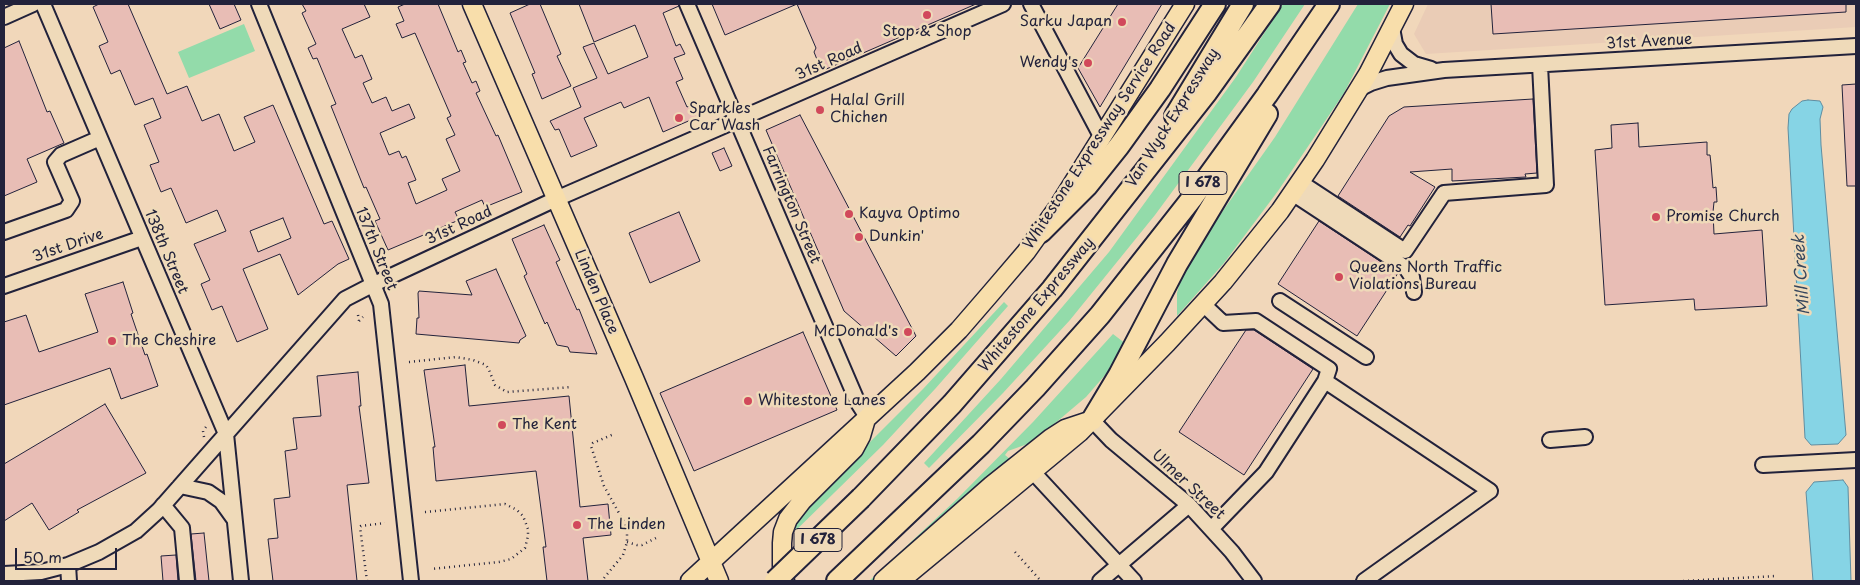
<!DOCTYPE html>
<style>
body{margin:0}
#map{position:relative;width:1860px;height:585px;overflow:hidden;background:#f1d7ba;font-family:"Playpen Sans",sans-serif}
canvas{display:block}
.frame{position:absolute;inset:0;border:5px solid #22223b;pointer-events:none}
.scale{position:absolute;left:15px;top:548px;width:102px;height:22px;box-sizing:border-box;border:2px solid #22223b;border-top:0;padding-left:6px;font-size:15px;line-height:18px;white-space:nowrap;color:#22223b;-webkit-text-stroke:4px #efdab9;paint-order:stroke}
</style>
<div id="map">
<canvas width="1860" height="585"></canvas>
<div class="frame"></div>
<div class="scale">50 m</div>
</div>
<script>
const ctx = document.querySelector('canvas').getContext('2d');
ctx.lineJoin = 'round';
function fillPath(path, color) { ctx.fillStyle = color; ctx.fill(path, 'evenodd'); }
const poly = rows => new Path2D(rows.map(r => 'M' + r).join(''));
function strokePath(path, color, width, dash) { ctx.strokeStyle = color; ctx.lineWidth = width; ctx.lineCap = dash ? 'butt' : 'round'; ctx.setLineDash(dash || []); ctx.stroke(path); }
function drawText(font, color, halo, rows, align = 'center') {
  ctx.font = font + ' "Playpen Sans",sans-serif'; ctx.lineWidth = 5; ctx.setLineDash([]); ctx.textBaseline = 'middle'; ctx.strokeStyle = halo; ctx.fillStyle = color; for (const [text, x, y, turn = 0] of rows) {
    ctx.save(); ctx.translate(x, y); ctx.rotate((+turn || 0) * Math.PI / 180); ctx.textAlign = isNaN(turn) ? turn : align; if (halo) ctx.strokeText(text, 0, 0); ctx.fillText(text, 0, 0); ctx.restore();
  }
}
fillPath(poly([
 [1428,4,1856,4,1856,27,1426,54,1414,34]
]), '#eaccb6');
fillPath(poly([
 [1283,4,1305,4,1253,82,1155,215,1070,320,1003,393,929,468,924,463,1001,379,1109,252,1236,77],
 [1358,4,1390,4,1344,93,1278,191,1224,263,1177,316,1177,293,1184,266,1275,137],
 [244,24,255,51,189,78,178,52],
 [1004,302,1008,306,935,389,883,445,786,540,789,532,807,505,923,389],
 [1113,334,1126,344,1106,374,1086,397,1033,442,1008,451,1005,455,1011,460,878,581,869,581,957,499,1033,422]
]), '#93dbaa');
const water = poly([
 [1808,100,1820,101,1823,107,1820,119,1821,145,1846,435,1838,444,1811,445,1805,438,1788,128,1789,114,1792,109,1802,101,1808,100],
 [1843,480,1848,487,1851,581,1813,581,1806,492,1814,482,1843,480]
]);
fillPath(water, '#86d4e5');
strokePath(water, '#5e8da1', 1);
const building = poly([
 [99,4,128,4,167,94,187,86,202,121,219,114,234,151,255,142,244,117,273,105,324,224,332,221,349,259,338,264,298,295,280,254,243,269,268,329,237,342,222,306,212,310,201,284,210,280,194,244,226,231,217,210,186,223,171,188,161,192,150,165,159,162,144,125,161,118,153,98,135,105,120,70,111,74,99,46,108,42,93,7,99,4],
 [283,218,291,238,258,252,250,231,283,218],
 [209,4,234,4,241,20,220,29,209,4],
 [302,4,364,4,370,17,342,29,355,58,362,55,372,79,363,83,372,103,386,97,392,111,409,104,415,118,380,133,389,155,399,151,402,158,406,156,416,180,408,183,416,204,447,190,442,179,460,171,446,139,455,135,447,118,451,116,415,33,402,38,396,24,404,21,398,7,405,4,438,4,458,52,461,50,466,62,463,63,472,83,476,81,480,91,476,93,496,136,498,135,522,192,485,207,482,200,455,212,459,220,388,250,375,221,380,219,366,187,364,188,331,106,336,104,317,58,313,59,308,48,316,44,302,13,306,11,302,4],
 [530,4,540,4,561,54,557,56,571,86,542,99,532,74,535,73,510,13,530,4],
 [579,4,678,4,679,6,663,13,676,46,680,44,685,54,674,58,683,79,676,82,687,107,695,104,700,116,663,132,649,97,624,108,621,102,584,118,597,146,571,157,559,129,555,130,550,121,581,107,573,88,597,78,583,47,594,43,608,74,648,57,635,25,594,42,579,4],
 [712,4,976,4,824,70,820,67,814,52,816,48,797,4,725,35,712,4],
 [1118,4,1162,4,1100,107,1078,68,1118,4],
 [1491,4,1846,4,1846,12,1493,34,1491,4],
 [19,41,47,112,50,111,64,143,27,159,37,182,4,196,4,48,19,41],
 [1856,84,1856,186,1847,186,1842,85,1856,84],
 [1533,99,1537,173,1525,174,1526,177,1452,181,1452,169,1410,172,1435,187,1410,226,1408,225,1400,237,1338,196,1389,116,1404,107,1533,99],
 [800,115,916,336,896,356,844,311,766,130,800,115],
 [1638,123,1639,147,1707,142,1707,155,1710,155,1711,164,1713,188,1716,187,1717,202,1714,202,1713,212,1714,234,1762,230,1767,306,1695,310,1694,299,1605,305,1595,150,1612,148,1611,125,1638,123],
 [724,148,732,166,720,171,712,153,724,148],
 [679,212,700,261,650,283,629,233,679,212],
 [1319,221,1398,273,1357,336,1278,284,1319,221],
 [544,225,560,260,556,262,577,310,579,309,597,354,570,352,568,347,557,345,547,322,545,324,524,276,527,274,512,239,544,225],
 [496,269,526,336,520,340,519,343,416,334,417,318,419,318,418,293,419,291,472,295,466,281,496,269],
 [123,282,133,313,131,314,145,355,147,354,158,386,121,399,110,368,4,405,4,322,26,315,39,352,98,332,85,294,123,282],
 [1246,330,1254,330,1313,369,1244,475,1179,432,1246,330],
 [803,332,837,410,694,471,660,393,803,332],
 [465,365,469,406,569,396,580,507,608,504,611,535,583,538,588,581,547,581,543,547,546,547,536,471,436,481,433,447,435,447,424,370,465,365],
 [358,372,361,406,359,406,369,483,347,485,357,581,273,581,268,539,278,538,274,499,290,497,285,451,297,449,293,418,321,416,317,376,358,372],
 [105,404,146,473,77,510,79,512,49,530,32,503,4,521,4,464,105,404],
 [204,533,209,581,196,581,191,534,204,533],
 [176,555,178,581,163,581,161,556,176,555]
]);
fillPath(building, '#e8bdb5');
strokePath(building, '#22223b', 1);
const minor = poly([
 [43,4,226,434,241,581],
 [259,4,381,304,411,581],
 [687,4,858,403,867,417],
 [1031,4,1102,138],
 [4,17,33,4],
 [1392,28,1395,44,1401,54,1414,64,1431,69],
 [1359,89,1371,83,1387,78,1444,70,1856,46],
 [1300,182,1405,251,1444,193,1546,185,1540,65],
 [1292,193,1406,268,1412,277,1414,292],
 [4,232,66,210,72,201,55,162,61,155,100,138],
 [4,286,142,238],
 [1280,301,1366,357],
 [1203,304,1223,323,1256,321,1329,369,1325,381],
 [1092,420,1111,440,1189,505,1232,552,1254,581],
 [1550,440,1585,437],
 [1763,465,1856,460],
 [1033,472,1134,581],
 [180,486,208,492,221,501,234,519],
 [163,505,182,528,187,581],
 [1212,528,1266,472,1325,381,1490,491,1364,581],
 [68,565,69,581],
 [4,574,41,572,68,565,99,552,136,531,159,510,345,299,374,284,556,199,1003,4],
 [1100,581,1189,505]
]);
const major = poly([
 [472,4,634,378,719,581],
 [690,581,917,372,959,330,991,293,1026,252,1058,207,1185,4],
 [785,581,782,566,782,543,783,532,788,519,802,501,854,449,861,436,866,419],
 [883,581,992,485,1051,438,1065,429,1086,422],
 [900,581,1080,432,1167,343,1223,282,1280,211,1315,160,1368,74,1404,4]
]);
const highway = poly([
 [1175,116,1243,4],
 [1041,232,1087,186,1119,146,1160,89,1215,4],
 [1092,420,1119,375,1177,264,1267,114],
 [861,498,952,404,1052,289,1207,92,1270,4],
 [837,581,981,444,1035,388,1100,315,1193,197,1267,95,1329,4]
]);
strokePath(minor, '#22223b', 18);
strokePath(major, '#22223b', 21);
strokePath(highway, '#22223b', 24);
strokePath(poly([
 [358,315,359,321],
 [359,321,363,317],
 [409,362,456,357,473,360,486,365,489,370,495,385,507,392,572,387],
 [204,437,203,431,206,427],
 [425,512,505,504,517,510,523,516,528,529,528,536,525,548,511,559,499,562,431,569],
 [627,542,637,545,642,545,658,537],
 [1015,552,1041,581],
 [604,578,623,555,627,542,627,533,625,524,604,486,591,446,593,443,614,434],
 [367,581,360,527,361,526,385,523],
 [1683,581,1776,576]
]), '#22223b', 2.5, [1, 4]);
strokePath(minor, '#efdab9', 14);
strokePath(major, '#f8deab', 18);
strokePath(highway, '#f8deab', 20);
const highwayBridge = poly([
 [775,581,861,498]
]);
strokePath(highwayBridge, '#22223b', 24, []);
strokePath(highwayBridge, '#f8deab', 20);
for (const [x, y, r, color] of [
 [927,15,5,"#d1495b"],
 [1122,22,5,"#d1495b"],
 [1088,63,5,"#d1495b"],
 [820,110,5,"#d1495b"],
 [679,118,5,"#d1495b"],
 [849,214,5,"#d1495b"],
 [1656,217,5,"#d1495b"],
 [859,237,5,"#d1495b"],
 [1339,277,5,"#d1495b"],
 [908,332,5,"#d1495b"],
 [112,341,5,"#d1495b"],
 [748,401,5,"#d1495b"],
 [502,425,5,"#d1495b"],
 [577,525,5,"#d1495b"]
]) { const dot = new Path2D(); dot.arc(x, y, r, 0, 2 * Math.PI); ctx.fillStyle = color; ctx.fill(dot); strokePath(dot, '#efdab9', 2); }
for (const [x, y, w] of [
 [1203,183,48],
 [818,540,48]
]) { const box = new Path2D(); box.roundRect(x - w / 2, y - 11.5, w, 23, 4); ctx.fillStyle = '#efdab9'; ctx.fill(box); strokePath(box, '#22223b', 1); }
drawText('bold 14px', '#22223b', null, [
 ["I 678",1203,183],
 ["I 678",818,540]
]);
drawText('15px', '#22223b', '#efdab9', [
 ["Sarku Japan",1112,22,"right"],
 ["Stop & Shop",927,32,"center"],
 ["Wendy's",1078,63,"right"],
 ["Halal Grill",830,101],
 ["Chichen",830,118],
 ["Sparkles",689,109],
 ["Car Wash",689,126],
 ["Kayva Optimo",859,214],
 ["Promise Church",1666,217],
 ["Dunkin'",869,237],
 ["Queens North Traffic",1349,268],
 ["Violations Bureau",1349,285],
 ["McDonald's",898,332,"right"],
 ["The Cheshire",122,341],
 ["Whitestone Lanes",758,401],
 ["The Kent",512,425],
 ["The Linden",587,525]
], 'left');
drawText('15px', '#22223b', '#efdab9', [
 ["31st Avenue",1649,42,-3],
 ["31st Road",829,62,-24],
 ["Van Wyck Expressway",1173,118,-58],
 ["Whitestone Expressway Service Road",1100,136,-57],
 ["Farrington Street",791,205,67],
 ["31st Road",459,226,-25],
 ["31st Drive",68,246,-19],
 ["137th Street",376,249,68],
 ["138th Street",166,252,67],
 ["Linden Place",596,292,67],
 ["Whitestone Expressway",1037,305,-50],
 ["Ulmer Street",1188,485,43]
]);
drawText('italic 16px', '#36465d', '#efdab9', [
 ["Mill Creek",1802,275,-94]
]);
</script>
